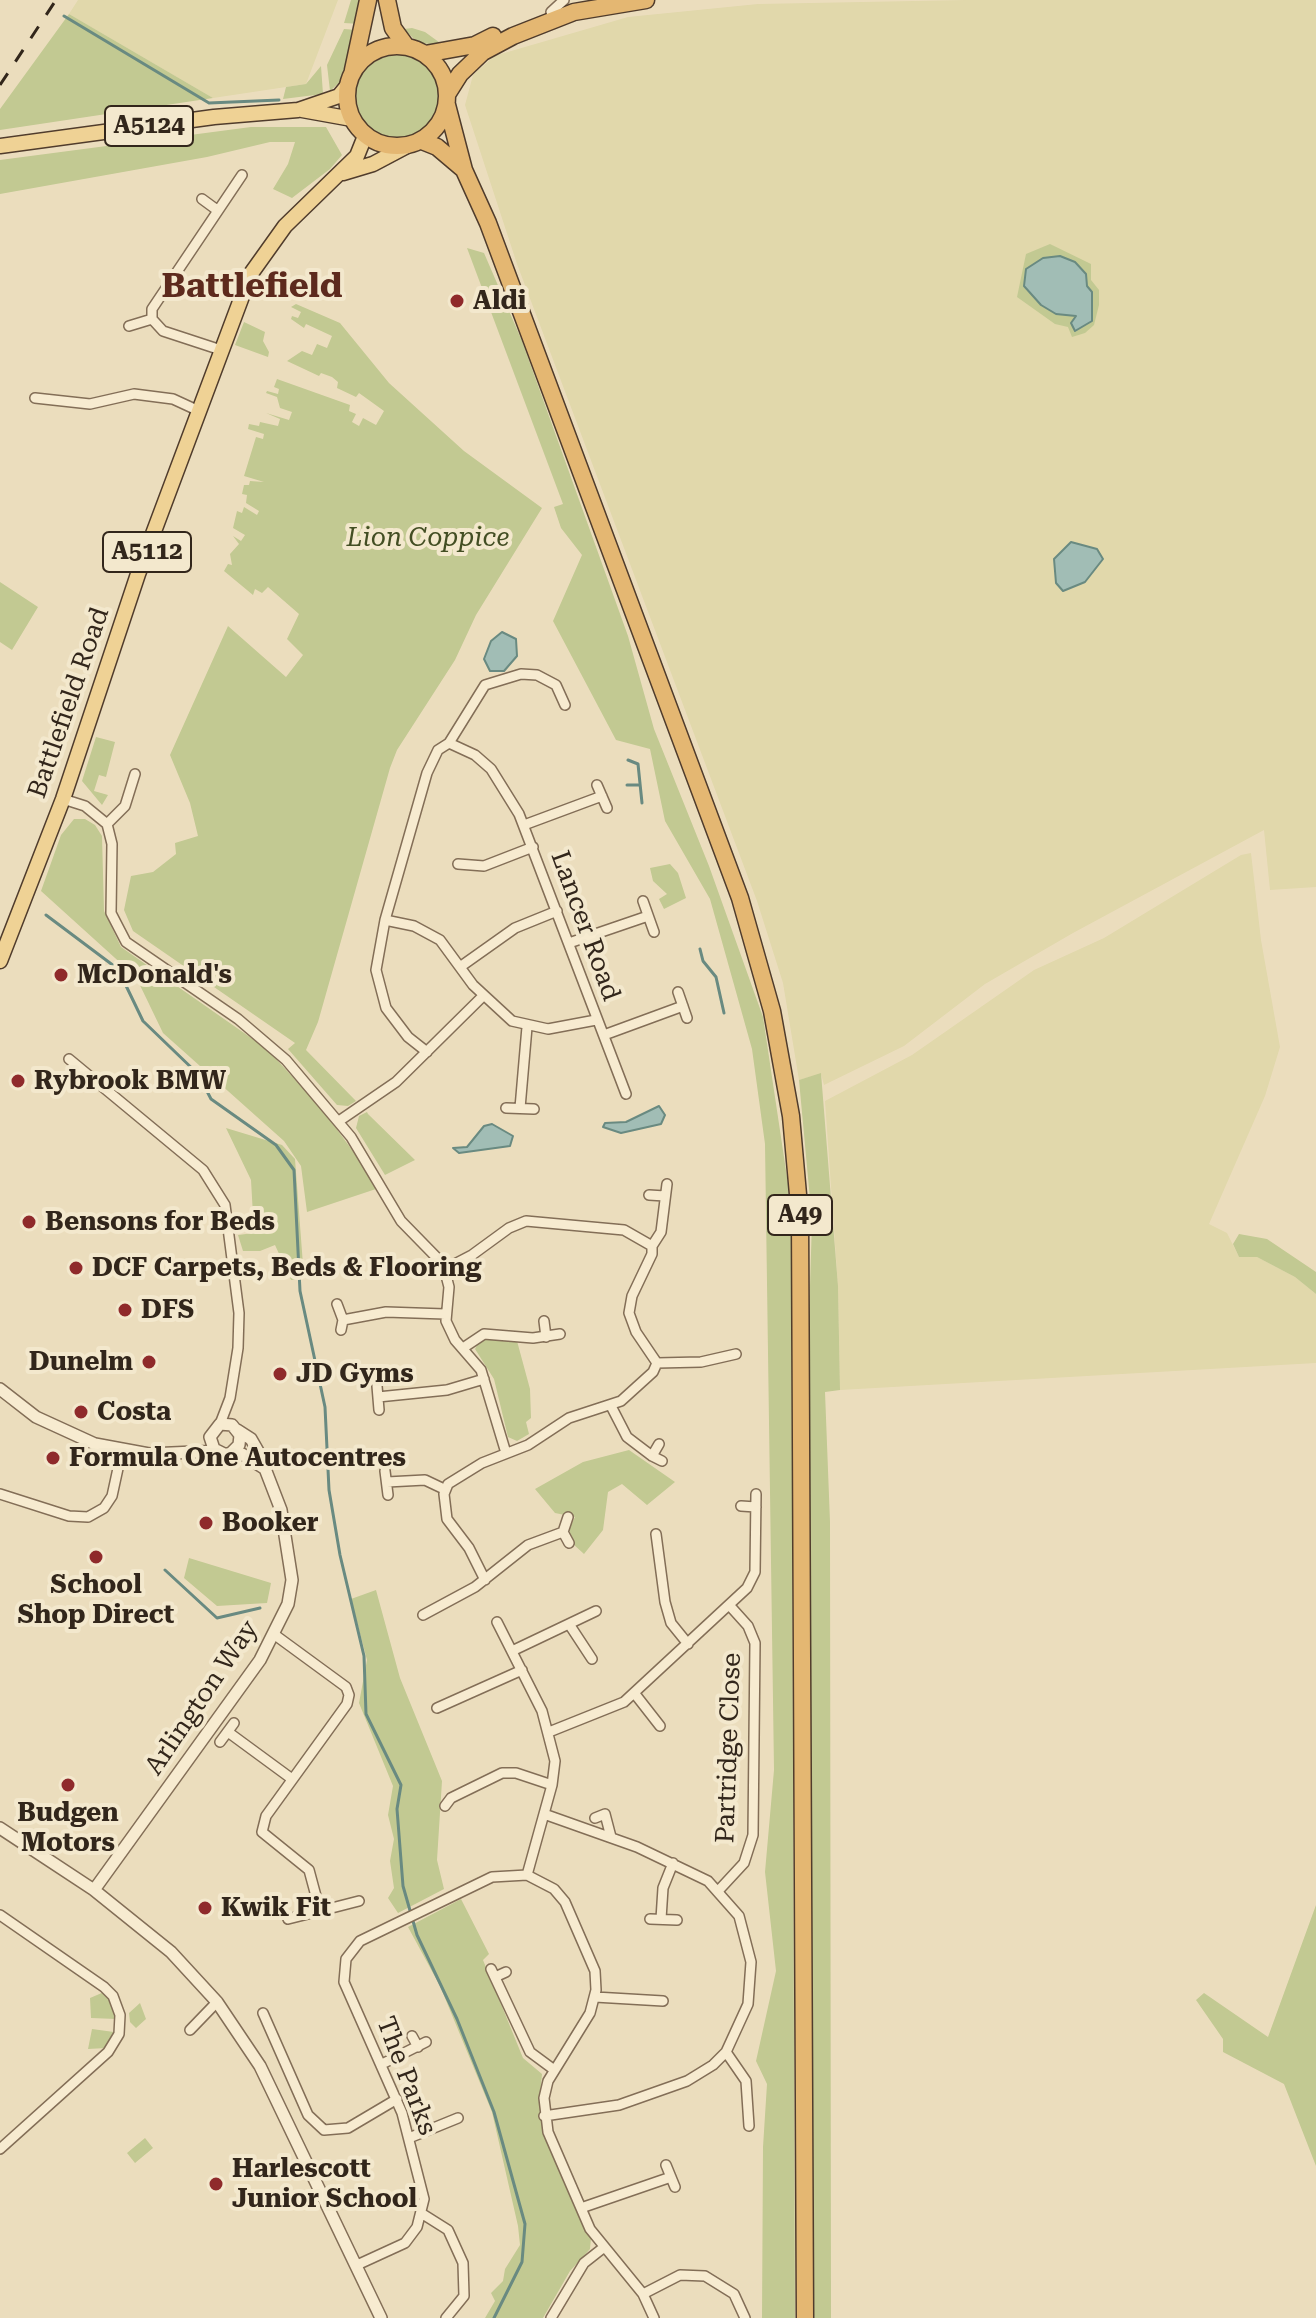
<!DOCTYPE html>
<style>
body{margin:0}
canvas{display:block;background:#ebddbd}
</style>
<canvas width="1316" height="2318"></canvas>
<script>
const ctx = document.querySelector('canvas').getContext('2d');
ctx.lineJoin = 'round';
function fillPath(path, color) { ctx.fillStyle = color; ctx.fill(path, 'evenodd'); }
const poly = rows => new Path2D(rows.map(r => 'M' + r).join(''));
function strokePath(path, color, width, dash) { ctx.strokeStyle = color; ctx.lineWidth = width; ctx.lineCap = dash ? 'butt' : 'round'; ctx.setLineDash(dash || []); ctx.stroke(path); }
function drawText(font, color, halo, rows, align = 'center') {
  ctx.font = font + ' "Roboto Serif",serif'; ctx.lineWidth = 8; ctx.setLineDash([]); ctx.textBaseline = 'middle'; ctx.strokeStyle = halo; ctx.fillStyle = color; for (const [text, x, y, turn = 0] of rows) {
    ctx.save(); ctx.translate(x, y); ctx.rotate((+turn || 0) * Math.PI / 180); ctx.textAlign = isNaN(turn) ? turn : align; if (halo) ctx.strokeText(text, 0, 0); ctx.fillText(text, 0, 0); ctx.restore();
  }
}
fillPath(poly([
 [78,0,338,0,306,84,213,98,69,14],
 [966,0,1316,0,1316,887,1270,890,1264,830,1073,933,985,984,904,1046,824,1085,821,1074,799,1080,783,983,757,901,517,264,465,105,473,75,494,56,628,17,758,4],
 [1251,853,1261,940,1280,1047,1265,1096,1209,1224,1227,1233,1239,1257,1257,1257,1295,1277,1316,1294,1316,1363,840,1390,838,1286,825,1101,912,1055,1034,970,1104,938,1241,855]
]), '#e1d8ab');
fillPath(poly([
 [351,0,364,0,360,24,344,23],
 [69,14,213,98,0,130,0,109],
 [412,28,425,32,443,45,418,43,404,29],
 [344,29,357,30,352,57,344,78,330,91,327,65],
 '355 98a43 43 0 1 1 86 0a43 43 0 1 1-86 0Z',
 [321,66,323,94,283,99,286,87,306,84],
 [251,127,326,127,342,155,330,169,292,198,273,189,288,164,295,142,270,142,207,157,0,194,0,160],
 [1050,244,1091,264,1091,280,1099,290,1099,305,1094,325,1085,333,1072,337,1068,327,1055,324,1017,297,1026,254],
 [1024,285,1092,321,1075,331,1077,316,1041,305],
 [467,248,484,253,522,341,628,636,654,729,709,866,763,1017,788,1184,791,1231,795,2318,762,2318,763,2147,767,2084,756,2061,776,1971,765,1872,774,1770,765,1144,752,1049,710,899,665,821,650,749,616,740,553,621,582,555,561,528,554,507,563,504],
 [296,304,340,323,389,383,464,451,542,508,476,615,455,660,397,750,390,768,318,1022,306,1050,356,1101,348,1106,337,1105,288,1049,295,1043,133,931,124,910,131,876,153,872,176,854,175,843,198,836,190,803,170,755,228,626,286,677,303,655,287,639,299,614,268,587,262,593,255,589,253,595,224,571,228,564,232,565,230,554,239,544,233,536,241,541,245,535,233,528,237,511,242,513,244,507,257,515,259,511,246,503,247,495,242,494,244,485,249,485,250,481,264,482,244,476,256,437,263,439,264,434,248,429,249,424,259,426,260,422,278,426,280,419,266,413,289,420,292,412,280,408,277,397,266,393,267,391,278,394,279,389,274,387,277,379,350,405,349,411,356,414,352,422,359,426,363,418,376,425,384,411,359,393,356,397,337,388,338,382,332,377,321,373,319,376,287,361,302,351,312,355,317,344,327,348,332,336,306,324,304,328,291,319,292,316,298,318,301,312,291,307],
 [244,322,265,332,263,341,269,352,268,357,235,345],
 [0,582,38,607,12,650,0,642],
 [96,737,115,742,106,777,99,775,94,791,108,795,102,805,82,781],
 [74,819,85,819,95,825,102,836,104,911,121,947,267,1049,322,1109,355,1154,376,1189,307,1212,301,1166,284,1141,163,1033,136,977,41,891,61,835],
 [670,864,678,873,686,898,664,909,659,899,667,894,653,881,650,868],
 [821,1073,838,1286,840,1390,825,1392,830,1522,831,2318,814,2318,807,1383,812,1221,799,1080],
 [367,1112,368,1114,415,1160,385,1175,356,1128,359,1116],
 [226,1128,282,1145,295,1159,304,1278,291,1280,275,1245,260,1251,243,1251,238,1235,254,1233,251,1180],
 [1239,1234,1267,1239,1316,1272,1316,1294,1295,1277,1257,1257,1239,1257,1233,1244],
 [481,1338,517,1341,530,1389,531,1418,526,1422,529,1434,517,1441,508,1437,494,1379,475,1349],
 [629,1450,675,1482,647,1505,622,1484,608,1492,603,1530,584,1554,572,1543,569,1529,575,1517,555,1513,535,1489,583,1462],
 [189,1558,271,1583,267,1603,217,1606,184,1578],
 [376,1590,400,1678,442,1781,437,1860,444,1889,398,1913,388,1898,394,1888,390,1861,394,1839,388,1815,393,1786,359,1703,367,1660,351,1599],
 [461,1899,489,1954,483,1960,523,2058,542,2074,539,2105,547,2141,591,2238,590,2249,570,2271,543,2318,485,2318,495,2301,491,2293,503,2281,505,2269,520,2245,518,2226,492,2112,440,1986,408,1927],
 [1316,1905,1316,2166,1284,2084,1223,2052,1223,2039,1196,2000,1204,1993,1268,2037],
 [104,1992,115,2009,116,2019,91,2018,90,1998],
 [140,2003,146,2019,136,2028,130,2022,129,2013],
 [92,2029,114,2032,106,2048,88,2049],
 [145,2138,153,2148,135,2163,127,2153]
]), '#c2c992');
const water = poly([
 [1060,256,1075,262,1086,274,1087,286,1092,292,1092,321,1075,331,1071,323,1076,316,1056,314,1041,305,1024,286,1026,269,1043,258,1060,256],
 [1071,542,1097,549,1103,559,1085,582,1063,591,1056,583,1054,559,1071,542],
 [502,632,516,639,517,656,504,671,490,671,484,659,491,641,502,632],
 [659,1106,665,1115,661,1124,621,1133,603,1127,605,1123,626,1122,659,1106],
 [492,1124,513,1136,510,1146,459,1153,453,1148,467,1147,484,1126,492,1124]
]);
fillPath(water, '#a1bdb5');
strokePath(water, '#698a81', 2);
strokePath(poly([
 [64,16,209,103,279,100],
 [628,760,638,764,642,803],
 [627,785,638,785],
 [46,915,118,969,143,1021,198,1074,211,1099,276,1145,294,1170,300,1291,325,1407,329,1490,340,1555,364,1656,366,1714,401,1785,397,1809,403,1886,417,1935,457,2019,494,2112,525,2224,522,2262,494,2318],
 [700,949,703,961,716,977,724,1013],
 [165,1570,217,1618,260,1608]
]), '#698a81', 3);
const minor = poly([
 [551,12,564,0],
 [202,199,217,210],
 [129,326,152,319],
 [221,350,163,331,152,319,152,309,242,175],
 [35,398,90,404,134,394,173,399,199,411],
 [449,743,475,755,491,769,519,814,626,1094],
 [597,785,607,808],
 [63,799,85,806,107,824,112,844,111,913,126,942,238,1019,286,1060,351,1137,401,1221,443,1264,449,1287,446,1321,455,1340,481,1370,506,1453],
 [107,824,125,806,135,774],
 [524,825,602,796],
 [458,864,484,866,533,847],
 [643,901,654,932],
 [385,920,414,926,440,940,473,985,512,1021,548,1029,596,1020],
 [569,943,648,916],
 [460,967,515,928,557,911],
 [678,992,687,1018],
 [604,1035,683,1006],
 [427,1052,408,1037,386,1008,376,970,385,920,427,773,438,750,449,743,485,685,521,674,537,675,556,685,565,705],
 [69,1059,203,1170,225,1205,239,1313,238,1348,230,1398,220,1424],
 [506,1108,534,1109],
 [520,1108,527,1027],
 [339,1121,396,1082,483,996],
 [649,1195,665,1196],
 [652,1246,661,1232,667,1184],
 [445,1269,472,1255,509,1228,526,1221,624,1230,652,1246,652,1254,632,1296,629,1313,636,1332,657,1363],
 [337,1304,343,1320,341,1330],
 [343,1320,386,1312,445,1314],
 [544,1321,546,1337],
 [463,1348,484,1334,533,1338,560,1334],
 [377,1386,379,1410],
 [378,1397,447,1390,484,1379],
 [611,1406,627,1437,652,1456],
 [659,1444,652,1456,662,1461],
 [385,1471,388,1495],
 [387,1482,425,1480,444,1489],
 [0,1494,69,1516,88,1517,104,1508,112,1496,122,1450],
 [741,1506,756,1507],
 [568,1517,563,1532,569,1543],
 [656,1534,665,1602,671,1623,688,1644],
 [485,1580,469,1548,447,1519,444,1494,448,1484,482,1463,528,1445,569,1418,621,1401,653,1372,657,1363,701,1362,736,1354],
 [423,1615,475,1587,528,1545,563,1532],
 [497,1622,542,1711,555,1761,552,1785,527,1875],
 [569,1624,592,1659],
 [275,1635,346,1687,349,1695,347,1704,266,1816,262,1832,309,1870,320,1911,359,1901],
 [512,1651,596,1611],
 [635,1694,660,1726],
 [437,1708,522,1670],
 [228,1732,292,1779],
 [549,1732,624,1702,747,1588,755,1572,756,1494],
 [220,1742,234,1723],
 [445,1806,451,1798,502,1773,516,1773,552,1785],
 [595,1818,605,1814,611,1837],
 [719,1890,744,1863,753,1835,755,1643,748,1626,730,1606],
 [0,1915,104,1987,113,1996,120,2015,119,2034,108,2052,0,2149],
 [288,1919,320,1911],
 [650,1919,677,1920],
 [661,1919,663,1888,673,1863],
 [491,1969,530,2052,553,2069],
 [495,1977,506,1972],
 [595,1997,663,2001],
 [263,2013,308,2115,324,2130,348,2128,397,2099],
 [190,2030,217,2002],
 [412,2036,418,2047],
 [726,2052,746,2081,749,2126],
 [382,2064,426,2042],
 [544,2116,619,2105,687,2081,713,2065,726,2052,748,2004,751,1962,739,1916,708,1881,637,1847,544,1814],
 [409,2138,458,2118],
 [666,2165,675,2187],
 [581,2208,671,2177],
 [421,2213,448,2230,463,2263,464,2296,446,2318],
 [357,2265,405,2243,417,2227,424,2199,402,2113,344,1982,346,1959,360,1941,492,1877,527,1875,554,1889,565,1902,595,1971,596,1990,590,2013,548,2081,544,2098,548,2132,590,2229,643,2294,654,2318],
 [643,2294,680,2275,705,2276,734,2294,745,2318],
 [551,2318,584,2263,603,2248]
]);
const tertiary = poly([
 [0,1389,36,1417,95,1444,149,1454,217,1451],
 [232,1452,239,1445,240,1435,232,1425,220,1424,210,1437,214,1449,224,1454,242,1454,264,1468],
 [0,1828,94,1890,171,1952,217,2002,260,2066,381,2318],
 [94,1890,260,1660,288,1604,292,1580,281,1510,259,1453,251,1439,237,1430]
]);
const primary = poly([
 [302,110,352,119],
 [0,146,214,117,298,110,339,96,348,85],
 [343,173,373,164,407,146],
 [0,961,63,799,138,574,250,275,285,226,357,156,365,136]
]);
const trunk = poly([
 [387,0,393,28,406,46],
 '347 96a50 50 0 1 1 100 0a50 50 0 1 1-100 0Z',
 [425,54,475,45,493,36],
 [353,70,368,0],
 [448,93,460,74,483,52,513,36,574,12,646,0],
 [447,105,464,170,488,223,740,898,772,1011,791,1116,800,1217,805,2318],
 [422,141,437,147,463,169]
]);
strokePath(minor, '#836e57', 12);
strokePath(tertiary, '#836e57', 14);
strokePath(primary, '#503c2c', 17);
strokePath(trunk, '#503c2c', 19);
strokePath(minor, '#f7ebd0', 9);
strokePath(tertiary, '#f7ebd0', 11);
strokePath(primary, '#efd295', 14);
strokePath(trunk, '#e4b772', 16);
strokePath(poly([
 [0,85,56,0]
]), '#32261b', 3, [14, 14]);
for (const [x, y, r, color] of [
 [457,301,8,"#8f2a2b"],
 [61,975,8,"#8f2a2b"],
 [18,1081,8,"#8f2a2b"],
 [29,1222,8,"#8f2a2b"],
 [76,1268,8,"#8f2a2b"],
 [125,1310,8,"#8f2a2b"],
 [149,1362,8,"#8f2a2b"],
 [280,1374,8,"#8f2a2b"],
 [81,1412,8,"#8f2a2b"],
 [53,1458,8,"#8f2a2b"],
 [206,1523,8,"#8f2a2b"],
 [96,1557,8,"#8f2a2b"],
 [68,1785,8,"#8f2a2b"],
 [205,1908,8,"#8f2a2b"],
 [216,2184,8,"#8f2a2b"]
]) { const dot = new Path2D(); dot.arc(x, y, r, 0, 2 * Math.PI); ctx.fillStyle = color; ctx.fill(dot); strokePath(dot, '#f3e8cd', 3); }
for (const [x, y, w] of [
 [149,126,88],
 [147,552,88],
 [800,1215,64]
]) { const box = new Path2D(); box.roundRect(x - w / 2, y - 20, w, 40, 6); ctx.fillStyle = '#f3e8cd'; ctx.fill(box); strokePath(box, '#32261b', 2); }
drawText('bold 24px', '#32261b', null, [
 ["A5124",149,126],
 ["A5112",147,552],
 ["A49",800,1215]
]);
drawText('bold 26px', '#32261b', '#f3e8cd', [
 ["Aldi",473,301],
 ["McDonald's",77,975],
 ["Rybrook BMW",34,1081],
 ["Bensons for Beds",45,1222],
 ["DCF Carpets, Beds & Flooring",92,1268],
 ["DFS",141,1310],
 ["Dunelm",133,1362,"right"],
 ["JD Gyms",296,1374],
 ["Costa",97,1412],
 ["Formula One Autocentres",69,1458],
 ["Booker",222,1523],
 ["School",96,1585,"center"],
 ["Shop Direct",96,1615,"center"],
 ["Budgen",68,1813,"center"],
 ["Motors",68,1843,"center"],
 ["Kwik Fit",221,1908],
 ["Harlescott",232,2169],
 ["Junior School",232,2199]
], 'left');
drawText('italic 26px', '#434e23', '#f3e8cd', [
 ["Lion Coppice",428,538]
]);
drawText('26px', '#32261b', '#f3e8cd', [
 ["Battlefield Road",69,703,-71],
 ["Lancer Road",585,926,70],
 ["Arlington Way",202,1698,-56],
 ["Partridge Close",729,1748,-88],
 ["The Parks",406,2076,69]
]);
drawText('bold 34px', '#5d2a1d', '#f3e8cd', [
 ["Battlefield",252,287]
]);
</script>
